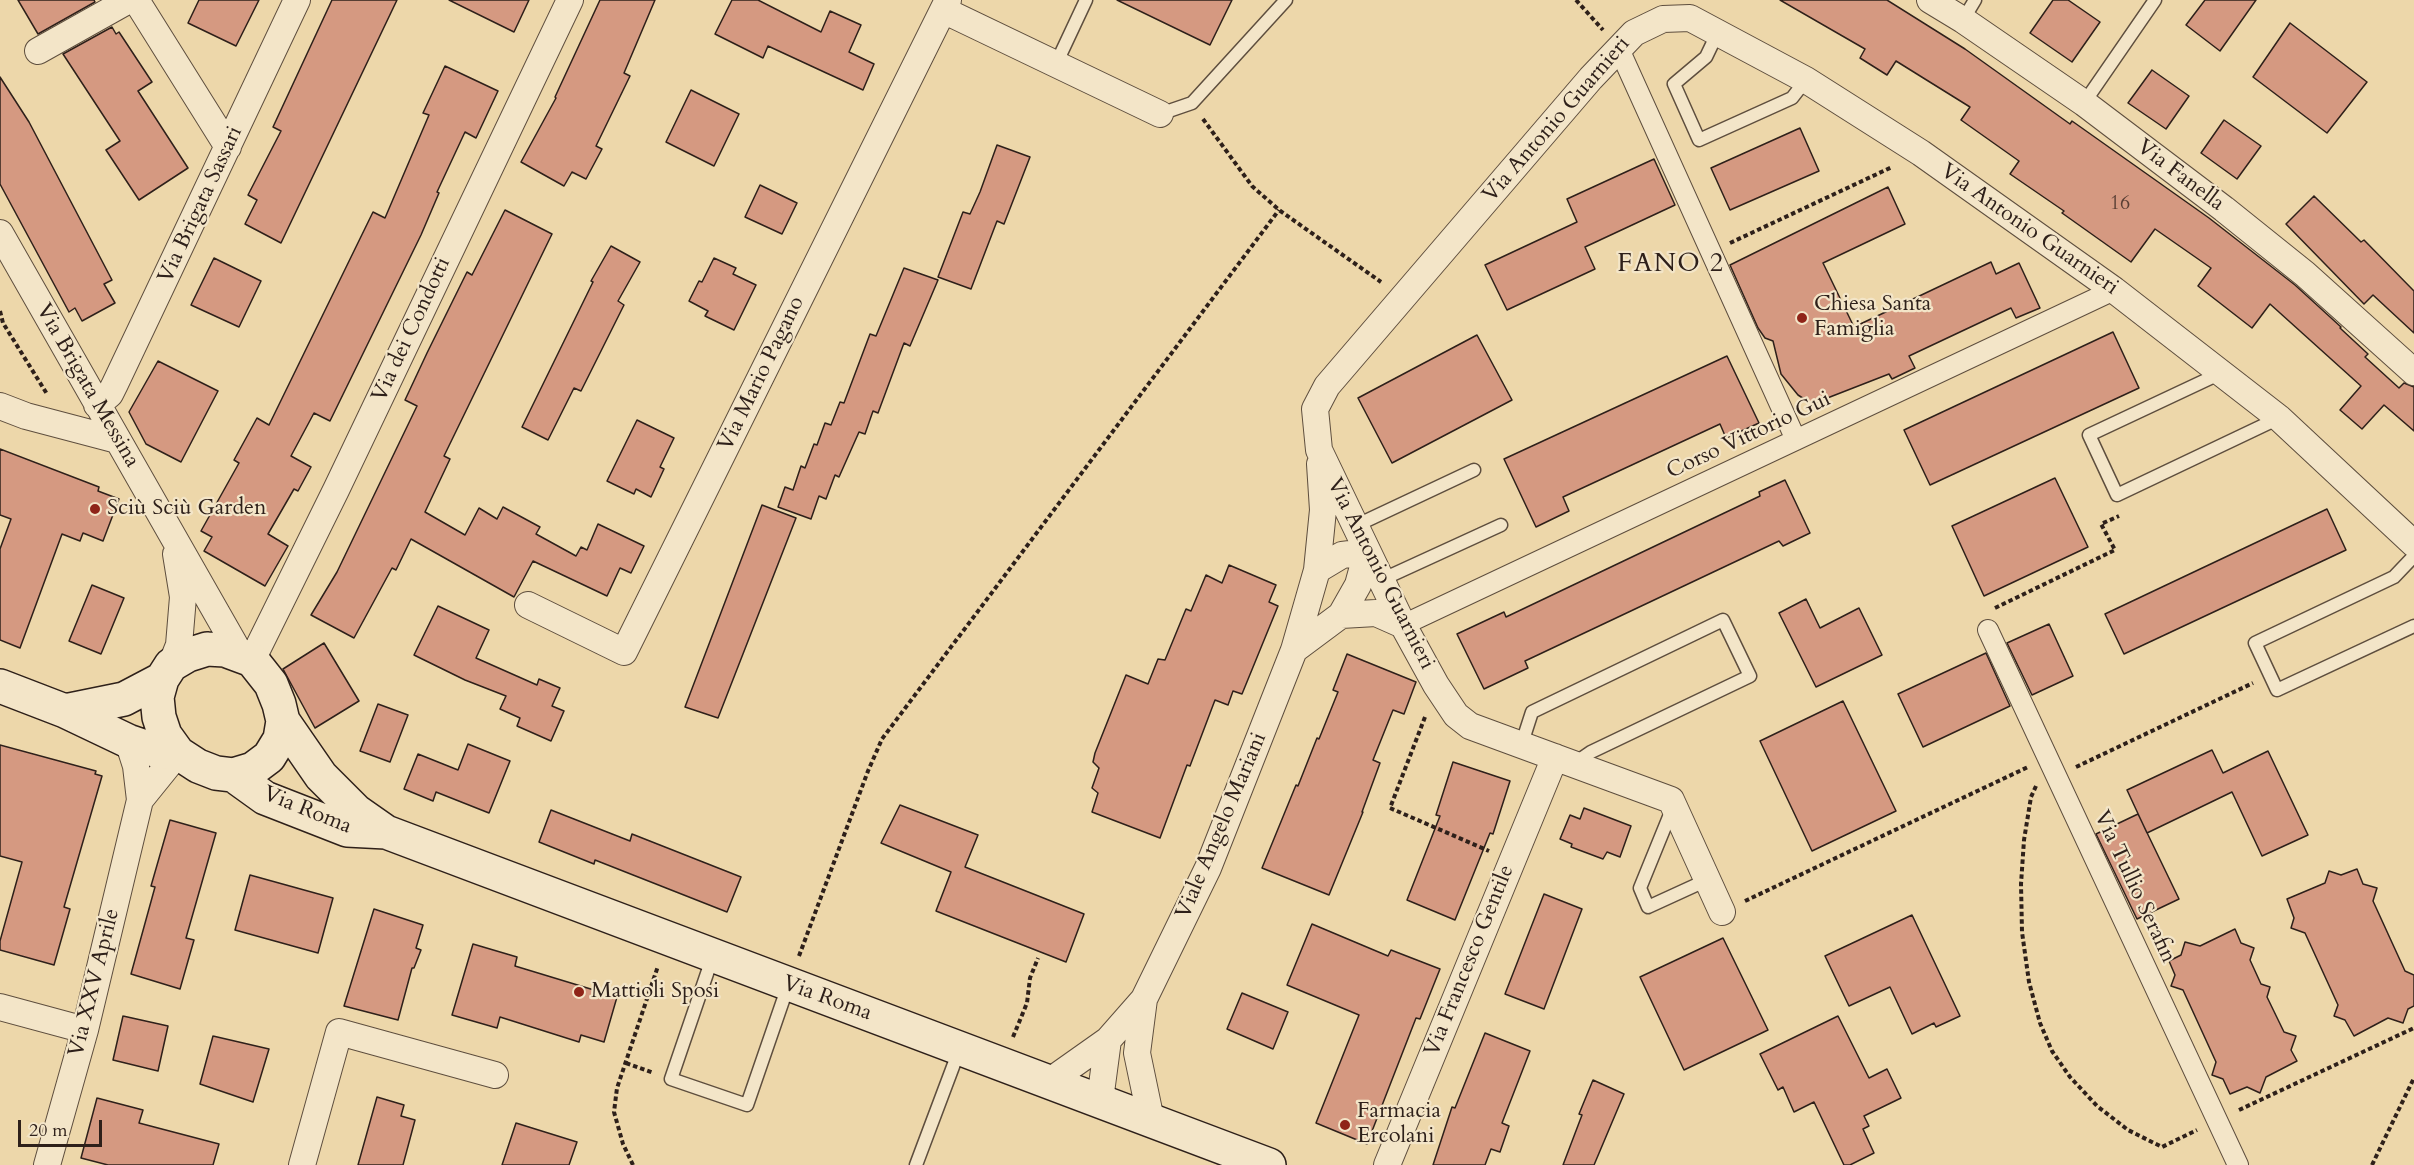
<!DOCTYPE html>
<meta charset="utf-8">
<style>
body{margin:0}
#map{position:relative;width:2414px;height:1165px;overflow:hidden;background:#edd7aa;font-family:Cardo,serif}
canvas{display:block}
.scale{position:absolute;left:18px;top:1120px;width:84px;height:27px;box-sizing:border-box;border:3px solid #2e201a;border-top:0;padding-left:8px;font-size:18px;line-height:21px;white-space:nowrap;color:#2e201a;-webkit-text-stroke:4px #f3e5c8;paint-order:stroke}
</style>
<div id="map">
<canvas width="2414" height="1165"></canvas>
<div class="scale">20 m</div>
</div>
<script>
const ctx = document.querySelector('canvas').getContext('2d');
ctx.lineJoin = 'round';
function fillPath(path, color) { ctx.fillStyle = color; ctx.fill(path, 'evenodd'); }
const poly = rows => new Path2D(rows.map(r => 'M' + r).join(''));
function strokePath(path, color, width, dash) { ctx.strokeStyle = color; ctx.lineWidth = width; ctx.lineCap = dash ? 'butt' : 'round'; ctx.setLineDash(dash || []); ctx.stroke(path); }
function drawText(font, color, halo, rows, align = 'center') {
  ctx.font = font + ' Cardo,serif'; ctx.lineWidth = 4.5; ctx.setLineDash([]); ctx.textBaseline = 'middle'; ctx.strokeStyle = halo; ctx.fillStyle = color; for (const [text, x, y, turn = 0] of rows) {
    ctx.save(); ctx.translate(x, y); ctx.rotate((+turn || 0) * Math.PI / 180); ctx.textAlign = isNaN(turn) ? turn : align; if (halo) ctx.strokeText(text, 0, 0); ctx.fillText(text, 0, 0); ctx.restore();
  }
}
const building = poly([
 [18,0,94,0,95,2,38,34,18,0],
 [199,0,259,0,236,46,188,23,199,0],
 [332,0,397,0,281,243,245,224,257,200,248,195,281,131,273,127,332,0],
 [449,0,529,0,514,32,449,0],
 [600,0,655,0,624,73,630,76,596,146,602,149,586,179,572,172,564,186,521,162,556,98,555,97,600,0],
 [732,0,758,0,821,32,830,11,861,25,849,52,874,64,863,90,768,46,763,58,715,34,732,0],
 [1117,0,1232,0,1210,45,1117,0],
 [1780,0,1887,0,1965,49,2070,124,2072,121,2209,218,2295,285,2341,327,2340,328,2368,354,2365,357,2399,388,2404,383,2414,387,2414,431,2384,405,2362,429,2340,410,2361,386,2270,304,2252,328,2198,286,2211,268,2155,229,2131,262,2062,213,2064,211,2010,174,2019,161,1961,120,1970,107,1896,61,1887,75,1860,58,1865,49,1780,0],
 [2053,0,2068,0,2100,22,2072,62,2030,33,2053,0],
 [2205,0,2256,0,2220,51,2186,25,2205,0],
 [2290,23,2367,82,2327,133,2253,77,2290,23],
 [112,27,116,34,119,32,152,82,138,91,188,168,139,200,106,150,120,141,63,54,112,27],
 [445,66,498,91,476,138,465,132,437,192,439,193,421,235,330,421,314,413,291,456,311,467,298,491,294,489,268,534,288,546,265,586,204,551,212,537,201,531,239,463,234,460,257,418,269,425,373,212,385,218,429,115,423,113,445,66],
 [2152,70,2189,96,2166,129,2128,103,2152,70],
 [0,77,29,122,112,280,104,284,115,303,82,321,75,308,69,312,0,184,0,77],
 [691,90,739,114,714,166,666,142,691,90],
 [2224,120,2261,146,2237,179,2201,153,2224,120],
 [1800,128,1819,171,1730,210,1711,168,1800,128],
 [997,145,1030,157,1004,224,997,221,971,289,938,277,963,212,970,214,980,192,997,145],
 [1654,159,1675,205,1585,247,1595,269,1507,310,1485,265,1577,222,1567,199,1654,159],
 [760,185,797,203,782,234,745,217,760,185],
 [1888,187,1905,224,1823,263,1854,327,1991,262,1996,274,2019,263,2040,308,2016,318,2011,308,1909,356,1915,368,1892,379,1889,374,1812,404,1798,395,1781,374,1773,341,1765,338,1758,328,1730,265,1888,187],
 [2314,196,2361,242,2364,240,2414,291,2414,333,2373,295,2364,304,2286,224,2314,196],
 [505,210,552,234,444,456,450,459,425,512,465,535,479,508,497,519,503,507,540,527,536,534,576,556,581,547,587,550,598,524,644,546,631,573,620,568,607,596,533,561,514,597,411,539,396,570,392,568,354,638,311,615,337,572,417,406,405,400,427,353,467,272,472,275,505,210],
 [611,246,640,262,618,301,624,305,581,391,574,388,548,440,522,427,593,282,591,281,611,246],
 [214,258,261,281,239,327,191,305,214,258],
 [714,258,736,268,733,274,756,285,734,330,705,316,708,311,689,301,699,281,702,282,714,258],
 [904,268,938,280,910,346,904,343,878,413,873,411,865,434,859,432,839,477,835,475,826,499,819,496,811,519,778,507,785,487,793,490,801,466,805,468,814,444,817,445,825,423,831,425,840,402,844,403,870,334,876,336,904,268],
 [2113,332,2139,388,1930,485,1904,430,2113,332],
 [1477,335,1512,400,1392,463,1358,398,1477,335],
 [1727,356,1759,423,1726,438,1720,424,1563,497,1569,511,1536,527,1504,459,1727,356],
 [158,361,218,391,181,462,146,444,129,412,158,361],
 [637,420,674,438,660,467,664,469,651,497,636,489,634,494,607,481,637,420],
 [0,449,99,487,98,491,119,499,103,541,83,533,80,541,62,534,20,648,0,640,0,549,11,519,0,515,0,449],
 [2055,478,2088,547,1984,596,1952,526,2055,478],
 [1785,480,1810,533,1783,546,1779,541,1525,661,1528,668,1484,689,1457,634,1504,612,1506,617,1760,496,1759,492,1785,480],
 [762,505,796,518,718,718,685,707,762,505],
 [2327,509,2346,550,2124,654,2105,614,2327,509],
 [1229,565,1276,585,1269,602,1278,606,1242,694,1233,691,1228,705,1215,700,1190,766,1187,765,1160,838,1092,812,1098,793,1092,788,1099,768,1093,762,1095,753,1126,675,1148,684,1158,659,1165,660,1186,609,1191,611,1206,575,1222,583,1229,565],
 [92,585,124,598,101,654,69,641,92,585],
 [1806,599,1820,628,1859,608,1882,655,1816,687,1779,613,1806,599],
 [438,606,489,630,476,658,537,685,539,679,560,688,552,706,564,711,551,741,517,726,520,718,500,709,506,696,465,680,414,655,438,606],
 [2049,624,2073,676,2032,695,2007,643,2049,624],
 [324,643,359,701,315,728,283,669,324,643],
 [1986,653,2010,706,1923,747,1898,694,1986,653],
 [1347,654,1416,682,1404,714,1393,710,1373,760,1380,763,1362,812,1363,812,1329,895,1262,868,1296,785,1298,786,1317,738,1319,739,1338,692,1333,690,1347,654],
 [1843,701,1896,811,1812,851,1760,741,1843,701],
 [378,704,408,715,390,762,360,751,378,704],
 [468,744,510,761,489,813,436,792,433,801,404,789,418,754,458,770,468,744],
 [0,745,96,771,95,774,102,776,64,907,70,909,54,965,0,950,0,941,22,862,0,856,0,745],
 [2212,750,2223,773,2268,751,2308,835,2262,856,2232,792,2147,833,2127,790,2212,750],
 [1453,762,1510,781,1493,834,1490,833,1455,920,1407,900,1440,816,1436,815,1453,762],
 [900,805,978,835,965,867,1084,914,1066,962,936,911,951,872,881,843,900,805],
 [1584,808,1631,826,1620,857,1607,852,1603,859,1571,847,1572,844,1560,839,1570,815,1580,819,1584,808],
 [551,810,630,841,632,834,741,877,727,912,595,860,594,864,539,842,551,810],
 [2138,814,2179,899,2137,919,2096,834,2138,814],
 [170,820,216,833,186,938,194,940,180,989,131,974,155,887,151,886,170,820],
 [2357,869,2363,884,2377,888,2373,901,2405,971,2414,975,2414,1006,2408,1009,2403,1023,2388,1018,2354,1036,2345,1020,2334,1016,2338,1005,2305,933,2291,928,2294,918,2287,899,2325,883,2329,871,2341,875,2357,869],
 [250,875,333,898,318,953,235,930,250,875],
 [1544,894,1582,909,1544,1009,1505,994,1544,894],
 [374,909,423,925,416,948,421,950,414,968,412,968,398,1020,344,1006,374,909],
 [1912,915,1960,1016,1936,1027,1934,1023,1912,1034,1890,987,1849,1006,1825,956,1912,915],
 [1312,924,1388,956,1391,950,1440,969,1420,1019,1416,1018,1367,1144,1316,1123,1359,1015,1287,985,1312,924],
 [2235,929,2241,943,2254,948,2250,960,2261,984,2270,987,2267,997,2284,1032,2296,1036,2291,1050,2297,1061,2266,1077,2260,1093,2247,1087,2230,1094,2223,1079,2212,1075,2216,1062,2183,990,2171,986,2175,975,2169,961,2181,955,2185,942,2200,946,2235,929],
 [1723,938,1768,1030,1684,1070,1640,977,1723,938],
 [473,944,517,957,515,966,617,997,604,1042,581,1035,579,1042,500,1017,497,1028,452,1015,473,944],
 [1242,993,1288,1012,1273,1049,1227,1029,1242,993],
 [123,1016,168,1026,158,1071,113,1060,123,1016],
 [1838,1016,1869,1078,1887,1069,1901,1098,1864,1116,1869,1126,1863,1129,1874,1153,1850,1165,1844,1165,1814,1102,1794,1112,1783,1087,1778,1090,1760,1054,1838,1016],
 [1485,1033,1530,1051,1502,1123,1509,1126,1500,1152,1491,1149,1485,1165,1433,1165,1452,1107,1455,1108,1485,1033],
 [213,1036,269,1049,253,1102,200,1084,213,1036],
 [1593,1080,1624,1094,1594,1165,1563,1165,1582,1115,1579,1114,1593,1080],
 [377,1097,404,1105,401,1116,415,1120,403,1165,358,1165,377,1097],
 [97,1098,143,1110,139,1123,219,1144,213,1165,108,1165,81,1158,97,1098],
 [516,1123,577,1142,569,1165,502,1165,516,1123]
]);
fillPath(building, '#d59981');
strokePath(building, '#2e201a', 1.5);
const service = poly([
 [1963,20,1975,0],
 [1718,32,1706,57,1674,84,1699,140,1792,98,1806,80],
 [1056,64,1086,0],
 [2084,103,2155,0],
 [1160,114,1192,103,1286,0],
 [2221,373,2089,435,2117,495,2279,418],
 [1355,526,1474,470],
 [2414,556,2394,577,2255,643,2277,690,2414,626],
 [1381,580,1501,525],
 [1521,746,1532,712,1723,620,1750,676,1591,752,1575,763],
 [1673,807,1640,888,1648,907,1707,880],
 [713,956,671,1079,747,1105,788,986],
 [916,1165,960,1048]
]);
const pedestrian = poly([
 [1619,49,1796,440],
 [1403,625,2114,290],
 [1988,630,2238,1165]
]);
const minor = poly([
 [136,0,228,147],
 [1930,0,1963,20,2084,103,2224,209,2305,274,2414,372],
 [943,10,1160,114],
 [38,51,129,0],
 [0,233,240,654],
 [97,405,110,394,115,384,297,0],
 [0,406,26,416,117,440],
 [1317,570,1342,555,1367,552],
 [528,605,624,652,948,0],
 [1341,615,1358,585,1367,552],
 [1294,650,1341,615,1376,613,1403,625],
 [252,660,336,490,570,0],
 [171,665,179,645,183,597,176,554],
 [140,800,178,753],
 [1722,912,1671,800,1470,726,1456,715,1436,685,1403,625,1319,450,1315,409,1327,386,1591,78,1634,33,1663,19,1690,18,1806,80,1921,153,2114,290,2279,418,2414,544],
 [1144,999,1137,1053,1151,1120],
 [0,1007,85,1030],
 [1050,1081,1108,1040,1144,999,1208,868,1294,650,1317,570,1323,510,1320,464],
 [1100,1100,1108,1040],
 [47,1165,85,1030,140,800,136,766,128,741],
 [302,1165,339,1032,495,1075],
 [1387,1165,1555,757]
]);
const secondary = poly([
 [207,649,225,650,252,660,271,684,279,704,283,721,280,739,269,757,253,769,233,775,216,773,198,766,178,753,165,735,159,717,157,697,162,679,171,665,188,655,207,649],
 [0,686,65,711,128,741,157,751,178,753],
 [65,711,124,699,162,679],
 [283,721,321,776,356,811,386,832,1269,1165],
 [233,775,265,798,347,830,386,832]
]);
strokePath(service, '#5e4e3e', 15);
strokePath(pedestrian, '#5e4e3e', 22);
strokePath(minor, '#5e4e3e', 28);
strokePath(secondary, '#2e201a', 36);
strokePath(poly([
 [1576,0,1603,30],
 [1203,119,1252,186,1279,210,1381,282],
 [1730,243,1892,167],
 [0,311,3,323,47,394],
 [1995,608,2115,550,2101,524,2119,516],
 [1425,717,1390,808,1489,851],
 [2076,767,2253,683],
 [2036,786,2031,797,2024,840,2021,884,2022,932,2029,982,2040,1023,2052,1051,2070,1077,2097,1106,2128,1130,2162,1147,2197,1130],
 [1745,901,2028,767],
 [799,956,868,771,882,739,1279,210],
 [1013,1037,1027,1003,1030,978,1038,958],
 [626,1063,654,1073],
 [2239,1110,2414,1028],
 [633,1165,623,1144,614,1112,617,1088,658,966],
 [2372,1165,2414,1078]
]), '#2e201a', 4, [4.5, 3]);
strokePath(service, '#f3e5c8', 12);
strokePath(pedestrian, '#f3e5c8', 20);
strokePath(minor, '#f3e5c8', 26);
strokePath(secondary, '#f3e5c8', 33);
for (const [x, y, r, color] of [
 [1802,318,6,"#8f2418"],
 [95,509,6,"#8f2418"],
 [579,992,6,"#8f2418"],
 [1345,1125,6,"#8f2418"]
]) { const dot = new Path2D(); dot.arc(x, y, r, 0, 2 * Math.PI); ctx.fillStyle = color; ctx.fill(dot); strokePath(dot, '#f3e5c8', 2); }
drawText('20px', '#583e34', null, [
 ["16",2120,204]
]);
drawText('22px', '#2e201a', '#f3e5c8', [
 ["Via Antonio Guarnieri",1557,120,-49],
 ["Via Fanella",2180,176,37],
 ["Via Brigata Sassari",201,205,-65],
 ["Via Antonio Guarnieri",2029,230,35],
 ["Via dei Condotti",412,330,-65],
 ["Via Mario Pagano",762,374,-64],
 ["Via Brigata Messina",87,386,60],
 ["Corso Vittorio Gui",1749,436,-25],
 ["Via Antonio Guarnieri",1380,574,63],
 ["Via Roma",307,811,22],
 ["Viale Angelo Mariani",1222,826,-67],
 ["Via Tullio Serafin",2134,887,65],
 ["Via Francesco Gentile",1470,961,-68],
 ["Via XXV Aprile",95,983,-76],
 ["Via Roma",827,999,20]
]);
drawText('22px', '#2e201a', '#f3e5c8', [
 ["Chiesa Santa",1814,305],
 ["Famiglia",1814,330],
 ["Sciù Sciù Garden",107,509],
 ["Mattioli Sposi",591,992],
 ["Farmacia",1357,1112],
 ["Ercolani",1357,1137]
], 'left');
ctx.letterSpacing = '1.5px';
drawText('26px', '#2e201a', '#f3e5c8', [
 ["FANO 2",1671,265]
]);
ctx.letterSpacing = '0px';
</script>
